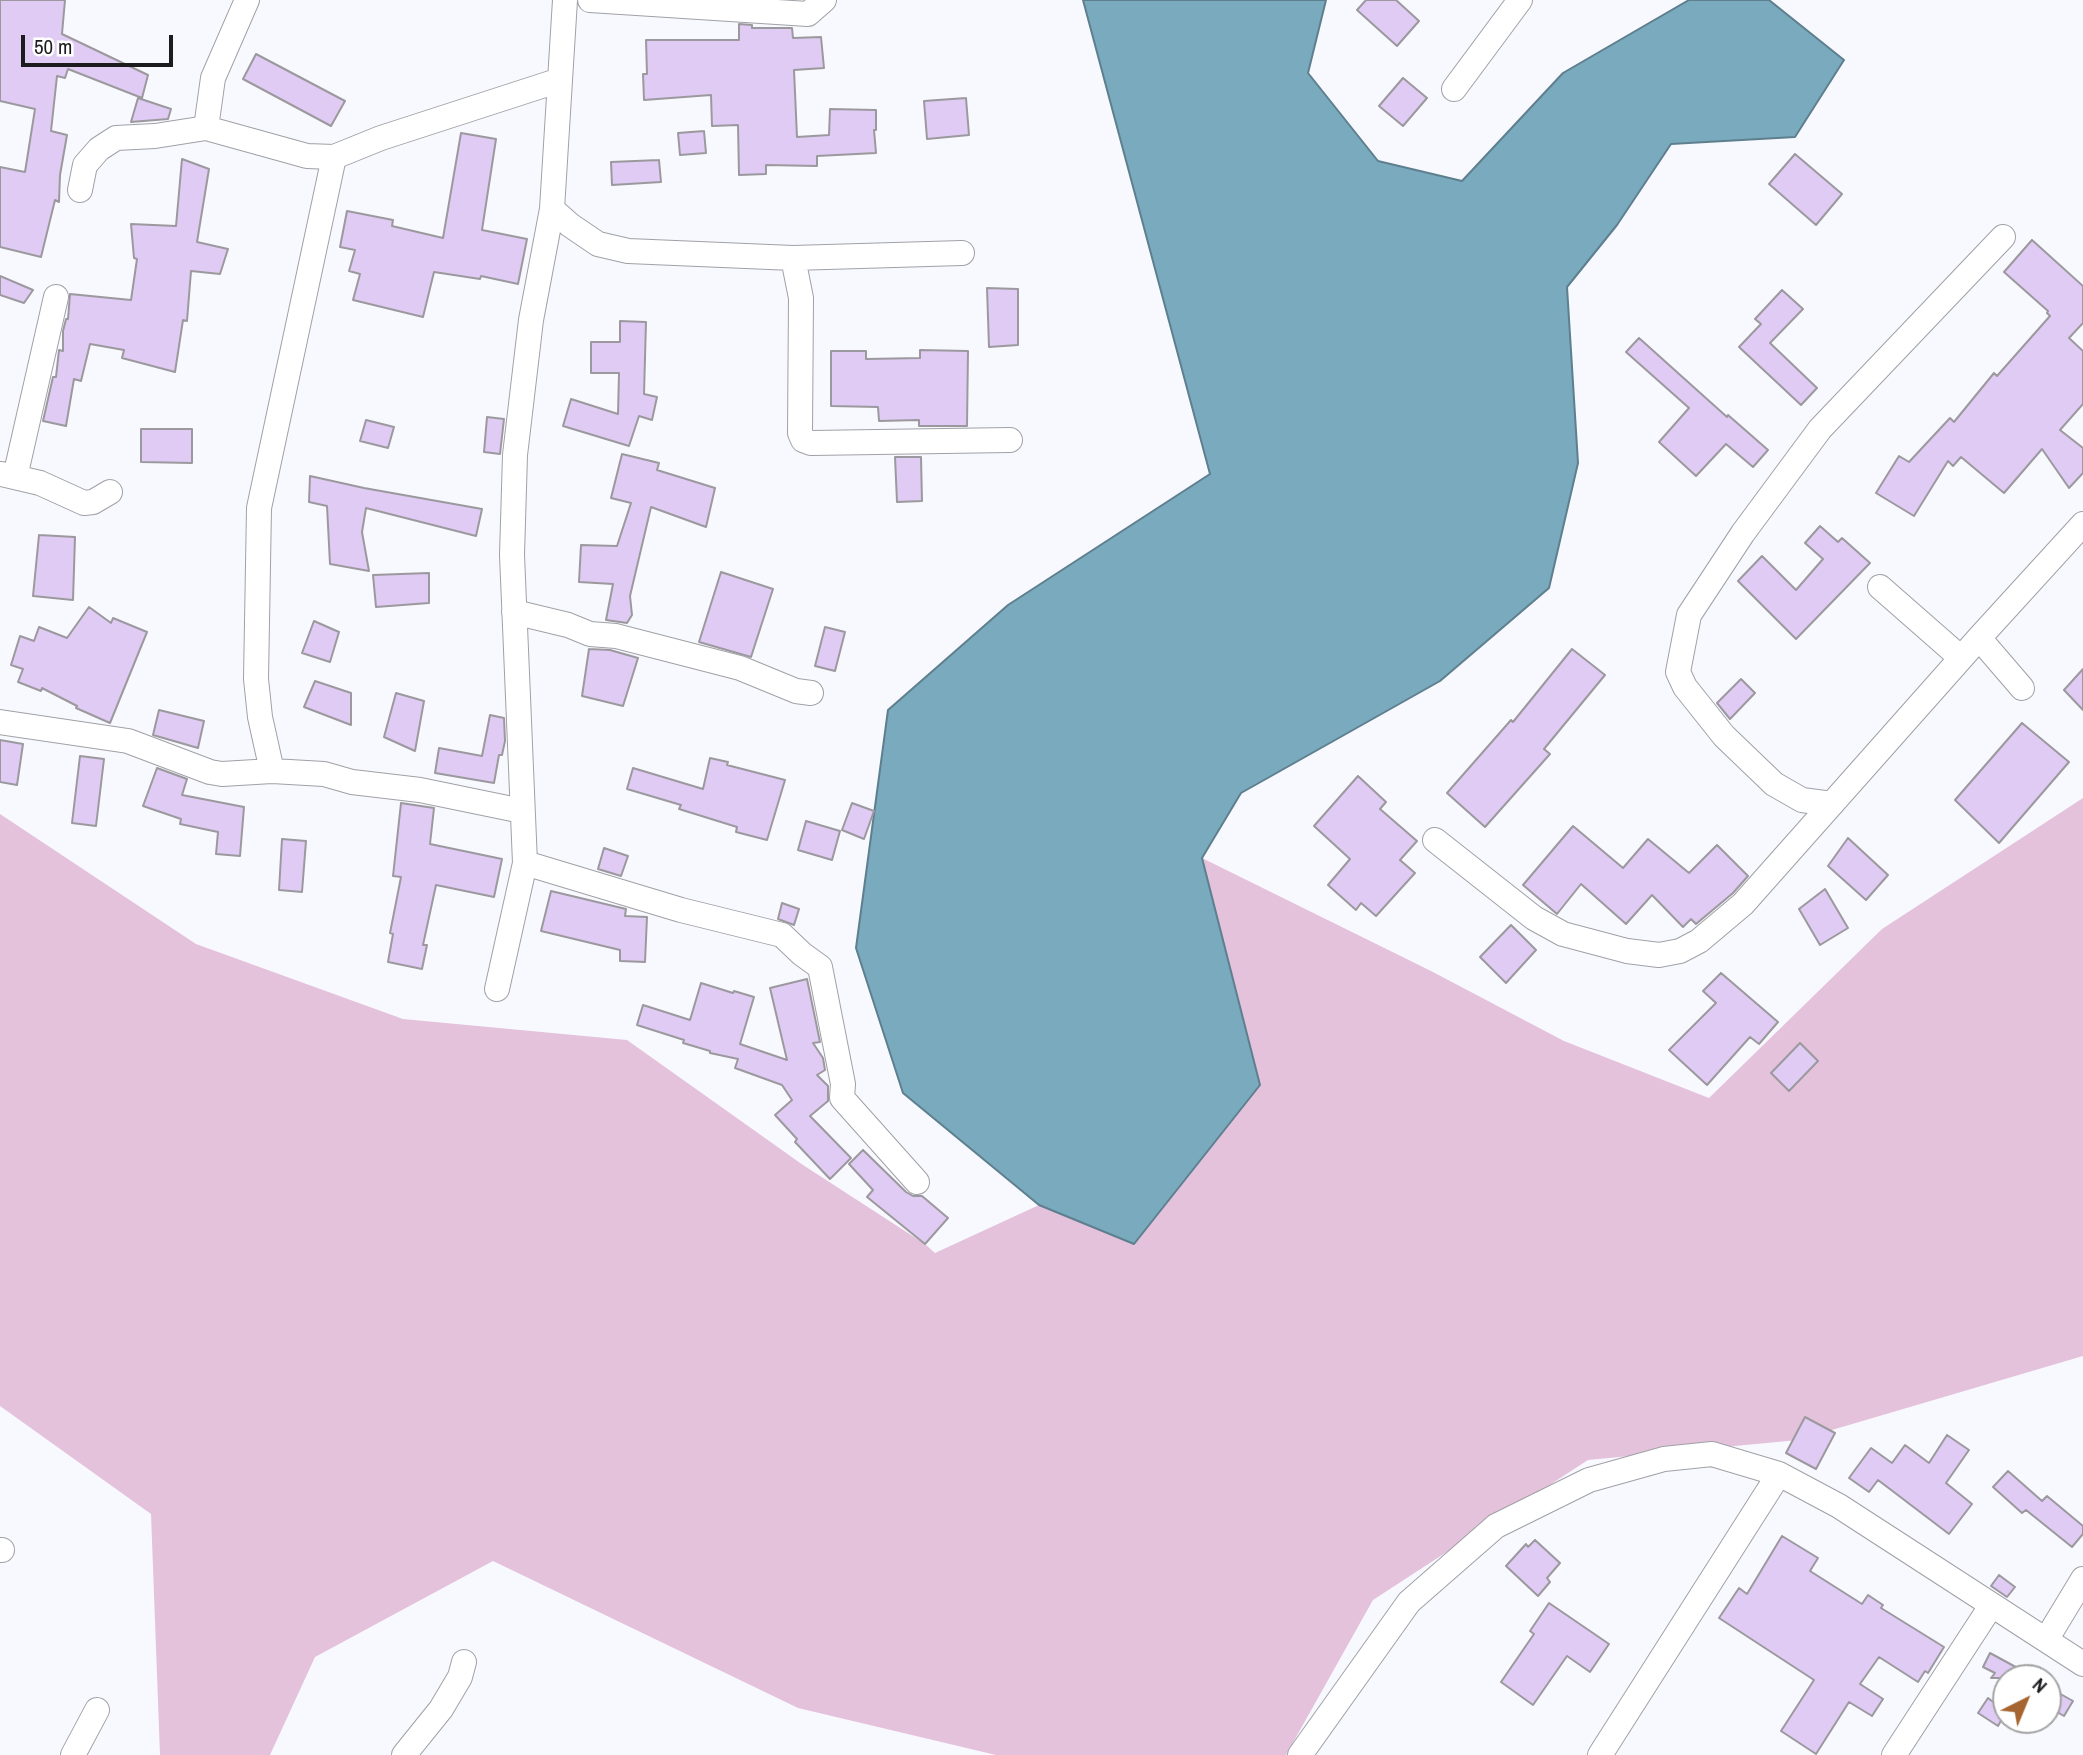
<!DOCTYPE html>
<style>
body{margin:0}
#map{position:relative;width:2083px;height:1755px;overflow:hidden;background:#f8f9ff;font-family:"Archivo Narrow",sans-serif}
canvas{display:block}
.north{position:absolute;left:1992px;top:1664px;width:70px;height:70px;box-sizing:border-box;background:#fff;border:2px solid #a4a4a5;border-radius:50%;rotate:43deg;font-size:19px;font-weight:700;line-height:28px;text-align:center;color:#1c1c1f}
.north::after{content:'';display:block;margin:auto;width:24px;height:32px;background:#a66530;clip-path:polygon(50% 0,100% 100%,50% 72%,0 100%)}
.scale{position:absolute;left:21px;top:35px;width:152px;height:32px;box-sizing:border-box;border:4px solid #1c1c1f;border-top:0;padding-left:9px;font-size:21px;line-height:24px;white-space:nowrap;color:#1c1c1f;-webkit-text-stroke:5px #fff;paint-order:stroke}
</style>
<div id="map">
<canvas width="2083" height="1755"></canvas>
<div class="north">N</div>
<div class="scale">50 m</div>
</div>
<script>
const ctx = document.querySelector('canvas').getContext('2d');
ctx.lineJoin = 'round';
function fillPath(path, color) { ctx.fillStyle = color; ctx.fill(path, 'evenodd'); }
const poly = rows => new Path2D(rows.map(r => 'M' + r).join(''));
function strokePath(path, color, width, dash) { ctx.strokeStyle = color; ctx.lineWidth = width; ctx.lineCap = dash ? 'butt' : 'round'; ctx.setLineDash(dash || []); ctx.stroke(path); }
fillPath(poly([
 [2083,798,2083,1356,1798,1440,1588,1460,1373,1600,1286,1755,996,1755,798,1708,493,1561,315,1657,270,1755,160,1755,151,1514,0,1406,0,814,196,944,403,1019,627,1040,803,1165,925,1244,935,1253,1039,1205,1134,1243,1259,1085,1202,858,1431,971,1564,1041,1709,1098,1882,929]
]), '#e4c2dc');
const water = poly([
 [1083,0,1326,0,1308,73,1378,161,1462,181,1563,73,1689,0,1769,0,1844,60,1795,137,1671,144,1617,225,1567,287,1578,463,1549,588,1440,681,1241,793,1202,858,1260,1085,1134,1244,1039,1205,903,1093,856,948,888,710,1008,605,1210,474,1083,0]
]);
fillPath(water, '#7aaabd');
strokePath(water, '#5e7f8e', 2);
const building = poly([
 [0,0,65,0,62,34,148,75,142,98,68,69,65,78,57,76,51,131,67,135,60,175,59,202,55,200,41,257,0,247,0,167,25,172,35,109,0,101,0,0],
 [1366,0,1396,0,1419,21,1397,46,1357,10,1366,0],
 [739,24,752,25,752,28,792,28,793,38,821,37,824,68,794,70,797,137,829,135,830,109,876,110,876,130,874,130,876,153,817,156,817,166,766,165,766,174,739,175,738,125,712,126,711,95,644,100,643,74,647,74,646,40,739,40,739,24],
 [256,54,345,101,331,126,243,79,256,54],
 [1403,78,1427,98,1403,126,1379,106,1403,78],
 [138,98,171,109,168,119,131,122,138,98],
 [966,98,969,135,927,139,924,101,966,98],
 [704,131,706,153,680,155,678,133,704,131],
 [461,133,496,139,482,230,527,239,518,284,481,276,480,279,434,272,423,317,353,300,360,274,349,271,355,250,340,247,347,211,393,220,392,226,443,238,461,133],
 [1795,154,1842,194,1816,225,1769,184,1795,154],
 [182,159,209,169,197,242,228,249,220,274,191,271,187,321,183,320,175,372,122,358,124,350,90,344,81,381,74,379,66,426,43,421,53,377,56,377,59,350,63,351,63,331,66,319,68,319,70,294,131,300,137,259,134,258,131,224,176,226,182,159],
 [659,160,661,182,612,185,611,162,659,160],
 [2032,240,2083,286,2083,323,2069,338,2083,351,2083,404,2060,430,2083,448,2083,473,2069,488,2042,449,2004,493,1961,457,1953,466,1948,461,1914,516,1876,493,1899,456,1909,462,1950,418,1954,422,1994,373,1997,376,2050,316,2047,313,2048,311,2004,272,2032,240],
 [0,276,33,290,24,303,0,295,0,276],
 [987,288,1018,289,1018,345,989,347,987,288],
 [1782,290,1803,309,1770,343,1817,388,1801,405,1739,347,1761,324,1755,319,1782,290],
 [620,321,646,322,644,394,657,397,652,420,639,416,629,446,563,426,571,399,618,414,619,373,591,373,591,342,620,342,620,321],
 [1639,338,1727,417,1728,415,1768,450,1753,467,1726,444,1696,476,1659,442,1689,408,1626,352,1639,338],
 [920,350,968,351,967,426,919,426,919,420,879,421,878,407,831,406,831,351,866,351,866,359,920,358,920,350],
 [487,417,504,419,500,454,484,452,487,417],
 [366,420,394,427,388,448,360,441,366,420],
 [141,429,192,429,192,463,141,462,141,429],
 [622,454,659,463,657,470,715,488,706,527,651,507,630,596,632,615,627,623,606,620,613,584,579,582,581,545,617,546,631,503,611,498,622,454],
 [895,457,921,457,922,501,897,502,895,457],
 [310,476,364,488,482,509,476,536,366,508,362,532,369,571,330,564,327,506,309,502,310,476],
 [1820,526,1838,542,1842,538,1870,563,1796,639,1738,581,1762,556,1796,590,1823,559,1805,543,1820,526],
 [39,535,75,537,73,600,33,596,39,535],
 [721,572,773,589,751,657,699,642,721,572],
 [429,573,429,603,376,607,373,575,429,573],
 [89,607,111,623,113,618,147,632,110,723,76,708,77,706,42,688,41,691,18,682,23,669,11,665,20,636,34,641,39,627,67,638,89,607],
 [314,621,339,632,330,662,302,653,314,621],
 [825,627,845,632,835,671,815,666,825,627],
 [589,649,610,650,638,658,623,706,582,696,589,649],
 [1572,649,1605,675,1544,749,1550,754,1485,827,1447,793,1511,720,1513,722,1572,649],
 [2083,669,2083,710,2064,690,2083,669],
 [1741,679,1755,693,1730,719,1717,703,1741,679],
 [315,681,351,693,351,725,304,707,315,681],
 [396,693,424,701,415,751,384,737,396,693],
 [159,710,204,721,198,748,153,735,159,710],
 [490,715,504,718,505,741,502,755,499,755,494,783,435,773,439,748,482,756,490,715],
 [2022,723,2069,762,1999,843,1955,800,2022,723],
 [0,740,23,744,17,785,0,782,0,740],
 [80,756,104,759,96,826,72,823,80,756],
 [710,758,728,762,727,765,785,780,767,840,736,832,737,827,679,809,681,805,627,789,633,768,703,789,710,758],
 [157,768,187,779,182,795,244,807,240,856,216,854,218,832,180,824,181,819,143,806,157,768],
 [1358,776,1386,802,1380,809,1417,841,1400,860,1415,873,1376,916,1361,903,1356,910,1328,885,1350,859,1314,826,1358,776],
 [401,803,434,808,430,844,502,859,494,897,436,885,423,945,427,945,422,969,388,962,393,934,390,933,401,877,393,876,401,803],
 [852,803,874,811,864,839,842,830,852,803],
 [806,821,840,831,832,860,798,850,806,821],
 [1573,826,1623,868,1648,839,1689,873,1717,845,1748,876,1733,893,1696,924,1691,919,1683,927,1652,895,1626,924,1581,884,1557,914,1523,885,1573,826],
 [1848,838,1888,875,1866,900,1828,866,1848,838],
 [282,839,306,841,302,892,279,890,282,839],
 [604,848,628,856,621,876,598,869,604,848],
 [1825,889,1848,928,1820,945,1799,909,1825,889],
 [551,891,626,909,625,916,647,917,645,962,620,961,620,950,541,931,551,891],
 [782,903,799,909,794,925,778,919,782,903],
 [1511,925,1536,950,1506,983,1480,957,1511,925],
 [1721,973,1778,1022,1759,1044,1750,1037,1707,1085,1669,1050,1716,1003,1703,991,1721,973],
 [807,979,820,1042,813,1043,823,1058,825,1070,817,1075,828,1086,828,1101,810,1116,851,1158,830,1179,795,1142,797,1139,775,1115,792,1100,782,1085,735,1068,738,1059,710,1053,710,1051,683,1043,684,1040,637,1025,643,1005,690,1020,701,983,733,993,734,991,754,997,740,1044,787,1060,770,988,807,979],
 [1800,1043,1818,1061,1789,1091,1771,1073,1800,1043],
 [863,1150,906,1192,913,1196,922,1196,948,1218,925,1244,867,1197,873,1190,849,1164,863,1150],
 [1805,1417,1835,1433,1816,1469,1786,1453,1805,1417],
 [1947,1435,1969,1450,1946,1483,1972,1504,1949,1534,1878,1480,1869,1492,1849,1478,1871,1448,1892,1463,1905,1445,1929,1463,1947,1435],
 [2008,1471,2042,1501,2047,1496,2083,1526,2083,1534,2072,1547,2026,1510,2022,1513,1993,1487,2008,1471],
 [1782,1536,1818,1558,1810,1571,1862,1604,1868,1595,1883,1605,1881,1608,1944,1647,1928,1673,1925,1671,1918,1682,1879,1657,1860,1684,1883,1699,1872,1716,1849,1702,1816,1754,1781,1731,1814,1680,1719,1618,1739,1588,1747,1594,1782,1536],
 [1535,1540,1560,1563,1547,1578,1550,1582,1538,1596,1506,1566,1526,1544,1528,1547,1535,1540],
 [1999,1575,2015,1587,2007,1597,1991,1586,1999,1575],
 [1549,1603,1609,1644,1590,1672,1567,1656,1533,1705,1501,1682,1534,1634,1530,1631,1549,1603],
 [1990,1653,2036,1678,1991,1678,1995,1673,1983,1667,1990,1653],
 [2048,1687,2073,1701,2064,1716,2048,1707,2048,1687],
 [1988,1698,2006,1712,1998,1726,1978,1713,1988,1698]
]);
fillPath(building, '#dfcbf3');
strokePath(building, '#9c999e', 2);
const minor = poly([
 [247,0,213,78,206,128,307,156,334,157,381,138,560,80],
 [590,0,808,14,824,0],
 [1454,89,1520,0],
 [80,190,85,165,99,149,116,138,155,136,206,128],
 [552,209,570,225,598,244,628,251,793,258,801,298,800,433,803,440,811,443,1010,440],
 [793,258,962,253],
 [1,474,40,483,84,503,93,502,110,492],
 [15,477,56,297],
 [1880,587,1961,658],
 [514,612,568,625,590,634,616,636,740,668,796,691,811,693],
 [1979,638,2022,688],
 [0,722,128,741,210,772,222,774,272,771,324,774,352,782,420,790,522,811],
 [272,771,260,717,256,679,259,508,334,157],
 [1832,804,1802,800,1774,784,1724,736,1685,687,1678,672,1689,615,1743,533,1820,429,2003,237],
 [1435,840,1534,918,1563,934,1627,951,1659,955,1680,951,1699,941,1743,904,1979,638,2083,524],
 [525,863,681,910,782,935,802,954,820,967,843,1084,842,1098,917,1182],
 [497,989,525,863,512,555,515,455,531,320,552,209,565,0],
 [0,1550,2,1550],
 [2046,1640,2083,1579],
 [73,1755,97,1710],
 [404,1755,441,1709,460,1677,464,1662],
 [1300,1755,1409,1602,1496,1526,1589,1480,1664,1459,1712,1454,1779,1474,1839,1506,2083,1664],
 [1600,1755,1779,1474],
 [1894,1755,1991,1606]
]);
strokePath(minor, '#a0a1a6', 26);
strokePath(minor, '#fff', 24);
</script>
